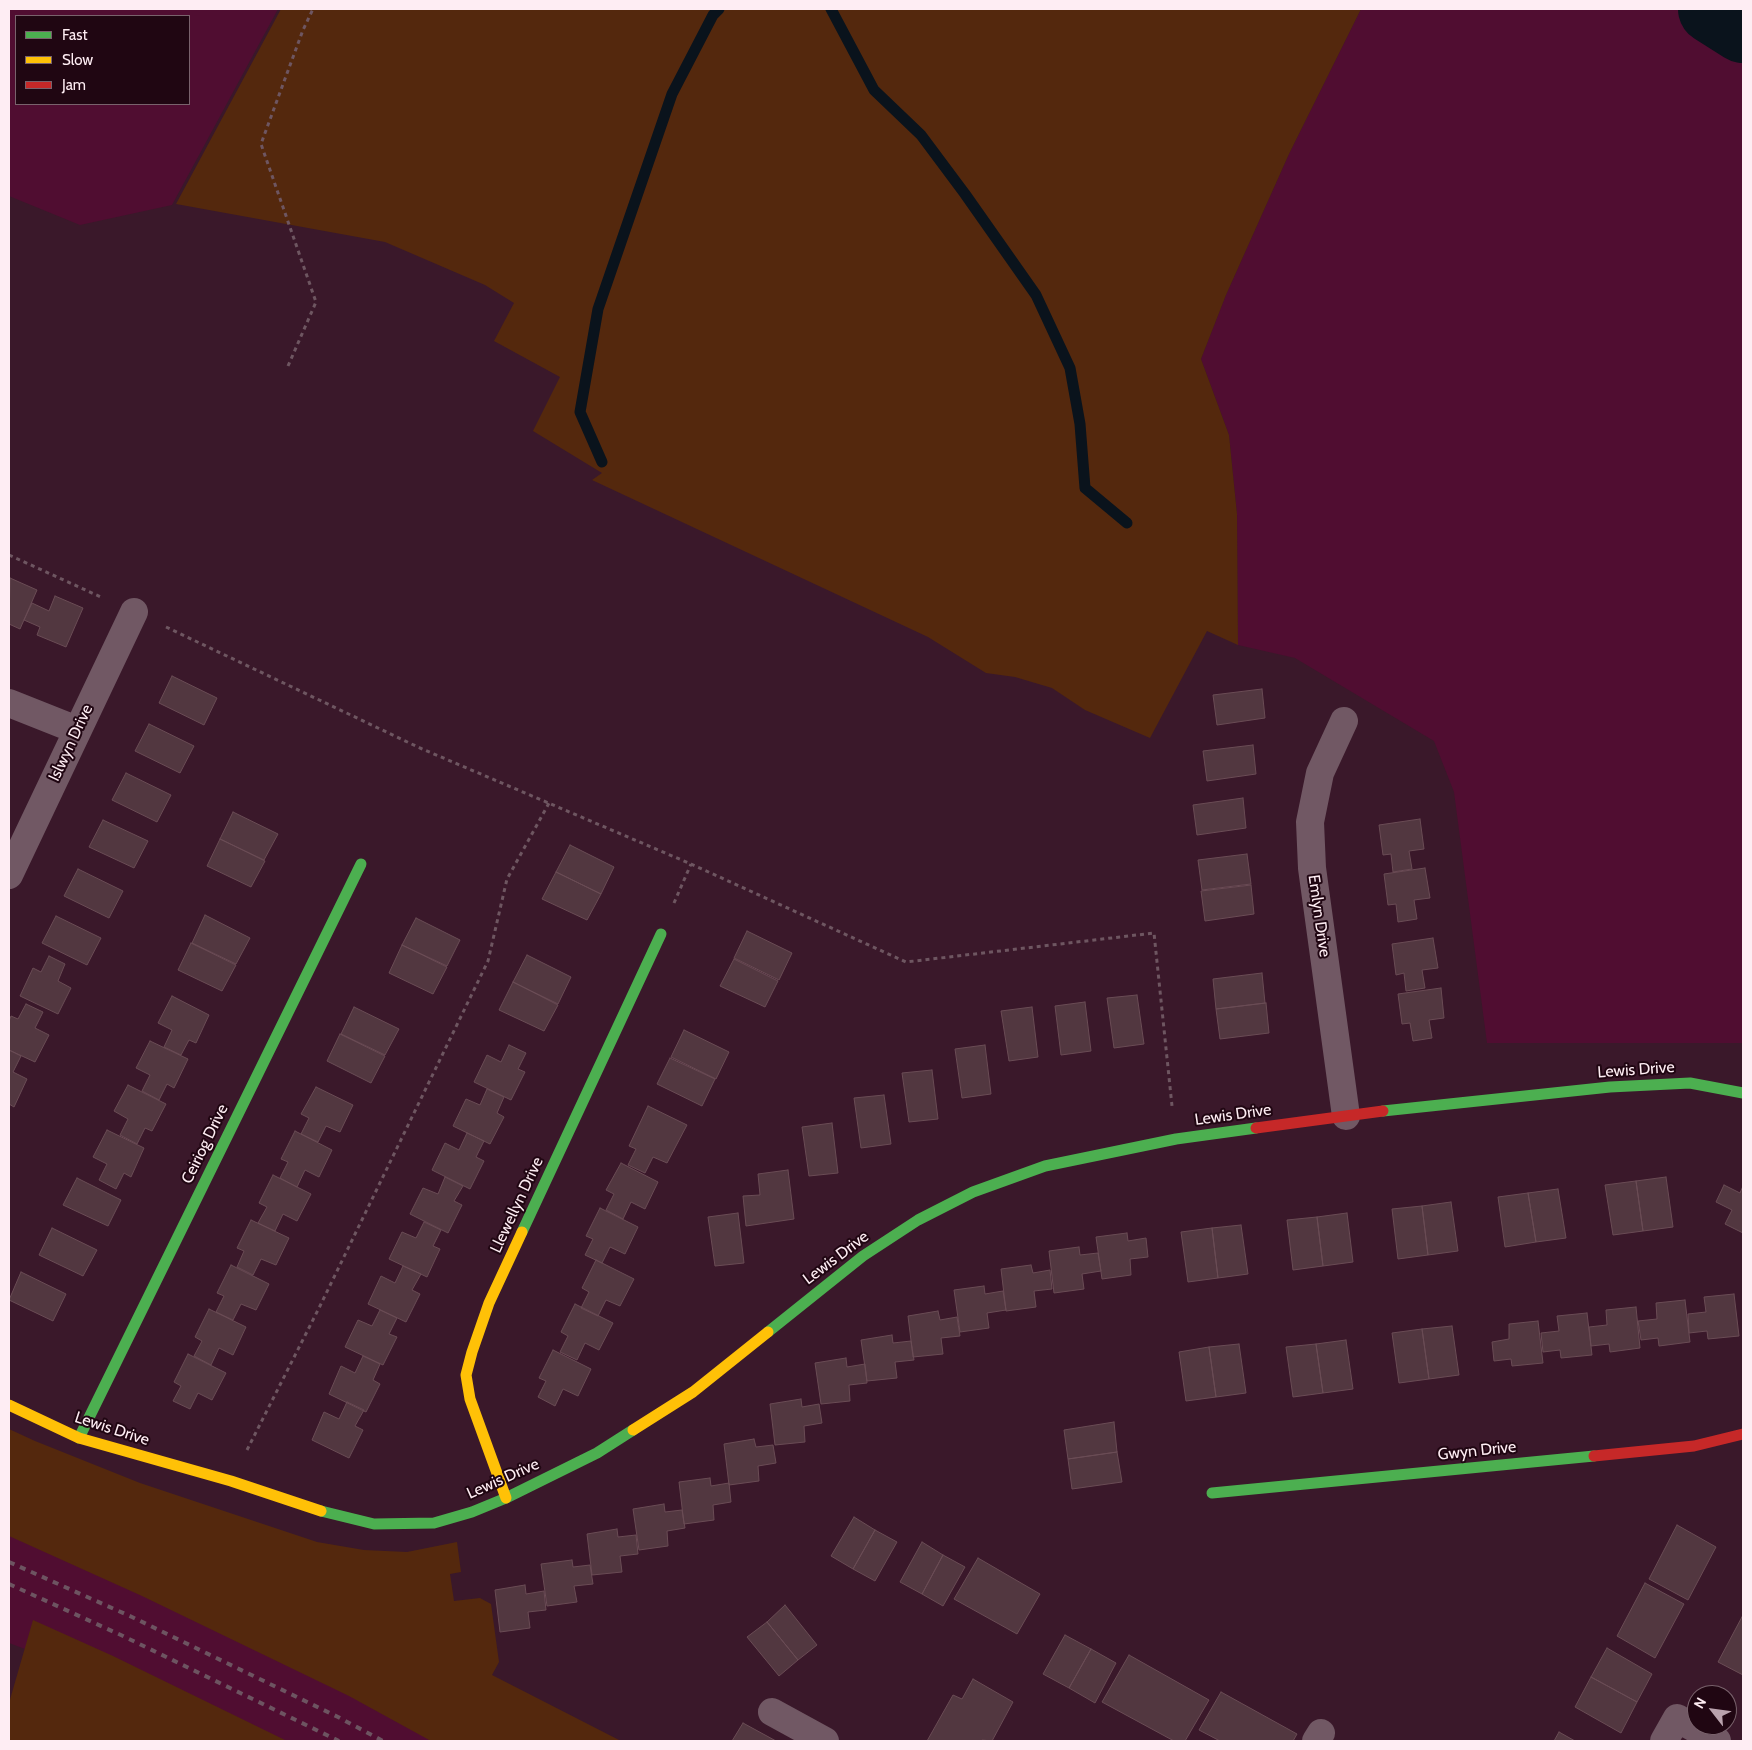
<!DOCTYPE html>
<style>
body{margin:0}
#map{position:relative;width:1752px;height:1750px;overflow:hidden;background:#3a182a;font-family:Cabin,sans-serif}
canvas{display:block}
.frame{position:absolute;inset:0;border:10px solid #feedf3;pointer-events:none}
.legend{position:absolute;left:15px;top:15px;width:175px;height:90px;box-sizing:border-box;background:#200612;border:1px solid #79626c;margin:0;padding:6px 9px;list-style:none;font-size:15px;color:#feedf3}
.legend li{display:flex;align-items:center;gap:10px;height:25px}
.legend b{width:25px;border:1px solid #79626c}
.north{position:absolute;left:1687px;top:1685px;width:50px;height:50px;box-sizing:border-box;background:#200612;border:1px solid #79626c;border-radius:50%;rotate:300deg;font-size:14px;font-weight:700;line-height:20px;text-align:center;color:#feedf3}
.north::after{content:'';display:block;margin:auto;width:18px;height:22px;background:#b9a2ad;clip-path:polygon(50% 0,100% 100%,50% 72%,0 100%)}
</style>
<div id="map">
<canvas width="1752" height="1750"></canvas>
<div class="frame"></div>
<ul class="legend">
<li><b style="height:6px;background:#4caf50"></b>Fast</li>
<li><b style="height:6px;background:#ffc107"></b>Slow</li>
<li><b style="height:6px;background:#c62828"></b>Jam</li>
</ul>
<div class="north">N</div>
</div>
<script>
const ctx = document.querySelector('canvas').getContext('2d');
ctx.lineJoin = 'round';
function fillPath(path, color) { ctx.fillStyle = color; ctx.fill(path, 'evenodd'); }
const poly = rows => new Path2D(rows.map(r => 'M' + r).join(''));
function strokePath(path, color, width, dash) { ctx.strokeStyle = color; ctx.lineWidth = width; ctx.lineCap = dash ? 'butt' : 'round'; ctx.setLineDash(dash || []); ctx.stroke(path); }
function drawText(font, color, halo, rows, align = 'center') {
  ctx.font = font + ' Cabin,sans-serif'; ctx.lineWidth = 4; ctx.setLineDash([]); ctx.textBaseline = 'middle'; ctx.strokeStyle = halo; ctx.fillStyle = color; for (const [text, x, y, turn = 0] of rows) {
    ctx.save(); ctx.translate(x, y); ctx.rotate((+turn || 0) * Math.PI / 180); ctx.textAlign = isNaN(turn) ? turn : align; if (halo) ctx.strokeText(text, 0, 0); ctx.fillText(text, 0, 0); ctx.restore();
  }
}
fillPath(poly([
 [9,9,278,9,172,205,80,225,9,196],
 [16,16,189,16,189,104,16,104],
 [1361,9,1690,9,1743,50,1743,1043,1487,1043,1454,792,1434,741,1295,658,1238,645,1237,514,1229,435,1201,359,1226,295,1289,154],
 [9,1454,621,1741,206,1741,25,1649,9,1643]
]), '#500d31');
fillPath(poly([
 [281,9,1361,9,1289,154,1226,295,1201,359,1229,435,1237,514,1238,645,1207,631,1150,738,1085,710,1052,688,1015,677,986,673,928,637,592,480,602,473,533,431,560,377,494,341,514,303,485,285,385,242,176,204],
 [9,1429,35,1441,140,1483,317,1542,364,1550,407,1552,457,1542,461,1572,450,1574,454,1601,480,1598,491,1604,499,1662,492,1675,621,1741,431,1741,349,1696,142,1596,9,1536],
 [33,1620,113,1656,287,1741,9,1741,9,1703]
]), '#54280d');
strokePath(poly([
 [831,9,874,90,921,135,965,194,1036,295,1070,368,1080,424,1085,488,1127,523],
 [602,462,580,412,598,309,672,94,713,15,719,9]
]), '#0a131c', 11);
strokePath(poly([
 [1713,9,1743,28]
]), '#0a131c', 70);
const building = poly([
 [10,578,37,590,20,629,9,624,10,578],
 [55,596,83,608,66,647,37,635,40,627,24,620,32,603,49,611,55,596],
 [172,676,217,698,204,725,159,703,172,676],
 [1262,689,1265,718,1217,725,1213,695,1262,689],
 [149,724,194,746,180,773,135,751,149,724],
 [1253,745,1256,774,1207,781,1203,751,1253,745],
 [126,773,171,795,157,822,112,800,126,773],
 [1243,798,1246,828,1197,835,1193,805,1243,798],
 [233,812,278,834,264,860,220,839,233,812],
 [1420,819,1424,849,1409,851,1412,869,1393,872,1391,854,1383,855,1379,825,1420,819],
 [103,820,148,841,134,868,89,847,103,820],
 [220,839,265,861,251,887,207,866,220,839],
 [570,845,614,867,601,894,556,872,570,845],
 [1247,854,1251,884,1202,890,1198,860,1247,854],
 [1425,868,1430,898,1414,900,1417,919,1398,922,1396,904,1388,905,1384,874,1425,868],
 [78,869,123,891,109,918,64,896,78,869],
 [556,872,601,894,587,920,542,899,556,872],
 [1251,885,1254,914,1205,921,1201,891,1251,885],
 [205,915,250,938,236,964,192,943,205,915],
 [56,916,101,938,87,965,42,943,56,916],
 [416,918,460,940,447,966,402,945,416,918],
 [747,931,792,953,779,980,734,958,747,931],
 [1433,938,1438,968,1422,970,1425,988,1406,991,1404,973,1396,975,1392,944,1433,938],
 [191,943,236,965,222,991,178,970,191,943],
 [402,945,447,967,433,994,389,973,402,945],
 [527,955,571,977,558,1004,513,982,527,955],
 [49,956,65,964,58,981,71,988,58,1014,20,996,33,968,41,972,49,956],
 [734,959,778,981,765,1007,720,986,734,959],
 [1262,973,1265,1003,1216,1009,1213,979,1262,973],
 [513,982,558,1005,544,1031,499,1010,513,982],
 [1441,988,1444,1018,1429,1020,1432,1038,1413,1041,1410,1023,1402,1024,1398,994,1441,988],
 [1137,995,1144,1044,1114,1048,1107,998,1137,995],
 [172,996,209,1015,196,1043,189,1040,181,1055,164,1047,172,1030,158,1023,172,996],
 [1085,1002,1091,1051,1061,1055,1055,1006,1085,1002],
 [1266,1003,1269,1033,1220,1039,1216,1009,1266,1003],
 [26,1004,43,1012,35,1028,49,1035,35,1062,9,1050,9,1021,11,1016,18,1019,26,1004],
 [354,1007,399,1029,385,1055,341,1034,354,1007],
 [1032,1007,1038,1057,1009,1061,1001,1011,1032,1007],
 [684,1030,729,1052,716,1079,671,1057,684,1030],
 [340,1034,385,1056,371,1083,327,1061,340,1034],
 [150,1041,188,1059,174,1088,167,1084,159,1100,142,1091,150,1075,136,1068,150,1041],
 [509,1045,526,1053,518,1069,525,1072,511,1100,474,1082,487,1055,501,1062,509,1045],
 [985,1045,991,1094,962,1098,955,1049,985,1045],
 [9,1050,21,1056,13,1072,27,1079,14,1107,9,1104,9,1050],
 [670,1058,715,1079,702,1106,657,1084,670,1058],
 [932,1070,938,1119,909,1122,902,1073,932,1070],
 [128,1085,166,1104,152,1131,145,1128,137,1144,120,1135,128,1119,114,1111,128,1085],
 [316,1087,353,1105,340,1132,326,1126,318,1142,301,1134,309,1118,301,1114,316,1087],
 [487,1089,504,1097,497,1113,504,1117,490,1144,453,1126,466,1099,480,1105,487,1089],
 [884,1095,891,1144,861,1148,854,1098,884,1095],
 [648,1106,687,1125,667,1163,653,1157,645,1173,628,1165,636,1149,629,1146,648,1106],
 [832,1123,838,1173,809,1176,802,1127,832,1123],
 [107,1130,144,1148,131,1177,124,1173,116,1189,99,1180,107,1164,93,1157,107,1130],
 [295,1131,332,1150,319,1177,305,1170,297,1187,280,1178,288,1162,281,1159,295,1131],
 [467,1133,484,1141,476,1157,484,1161,470,1189,432,1170,445,1143,459,1150,467,1133],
 [621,1163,658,1182,645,1209,631,1202,623,1219,606,1210,614,1194,606,1190,621,1163],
 [788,1170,794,1219,746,1226,743,1196,760,1195,758,1174,788,1170],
 [273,1175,311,1194,297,1221,283,1214,275,1231,258,1223,267,1207,259,1203,273,1175],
 [445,1177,463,1186,454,1201,462,1205,448,1233,410,1214,423,1188,438,1194,445,1177],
 [1666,1177,1673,1227,1643,1231,1636,1181,1666,1177],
 [77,1178,121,1200,108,1226,63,1205,77,1178],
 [1636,1181,1643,1231,1613,1235,1605,1185,1636,1181],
 [1724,1185,1740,1193,1743,1186,1743,1233,1725,1224,1732,1210,1716,1202,1724,1185],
 [1558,1189,1566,1238,1536,1242,1528,1193,1558,1189],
 [1528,1193,1536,1242,1505,1247,1498,1197,1528,1193],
 [1451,1202,1458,1251,1428,1255,1422,1206,1451,1202],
 [1422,1206,1428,1255,1398,1259,1392,1209,1422,1206],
 [600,1208,638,1227,625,1254,610,1247,602,1263,585,1255,593,1239,586,1236,600,1208],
 [738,1213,744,1263,715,1266,708,1217,738,1213],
 [1347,1213,1353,1262,1323,1266,1317,1217,1347,1213],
 [1317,1217,1323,1266,1293,1270,1287,1220,1317,1217],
 [251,1220,289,1238,276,1265,261,1259,253,1275,237,1267,244,1251,237,1248,251,1220],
 [424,1222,441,1230,433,1246,440,1249,427,1277,389,1259,402,1232,416,1238,424,1222],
 [1241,1225,1248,1274,1218,1278,1212,1228,1241,1225],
 [52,1228,97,1250,83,1276,39,1255,52,1228],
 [1212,1228,1218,1278,1188,1282,1181,1232,1212,1228],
 [1127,1233,1128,1241,1146,1238,1148,1257,1130,1259,1131,1275,1102,1279,1096,1237,1127,1233],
 [1079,1247,1080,1255,1098,1253,1101,1271,1082,1274,1084,1289,1054,1293,1049,1251,1079,1247],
 [596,1260,634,1279,620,1306,606,1300,598,1316,581,1308,589,1292,582,1288,596,1260],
 [231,1265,269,1284,256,1310,241,1304,233,1320,216,1312,224,1296,217,1293,231,1265],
 [1031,1265,1033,1273,1050,1270,1052,1289,1034,1291,1036,1307,1006,1311,1001,1269,1031,1265],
 [403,1266,421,1274,412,1290,420,1294,406,1322,368,1304,381,1276,395,1283,403,1266],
 [21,1272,66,1294,53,1321,9,1300,21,1272],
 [984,1286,985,1294,1003,1291,1006,1310,987,1313,989,1328,960,1332,954,1290,984,1286],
 [1734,1294,1739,1336,1708,1339,1707,1331,1689,1333,1688,1314,1706,1312,1704,1297,1734,1294],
 [1685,1300,1690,1342,1659,1346,1658,1338,1641,1340,1638,1321,1657,1319,1656,1303,1685,1300],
 [575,1304,613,1323,599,1350,585,1343,577,1360,560,1352,568,1336,561,1332,575,1304],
 [1636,1307,1640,1348,1610,1352,1609,1344,1591,1346,1589,1327,1607,1325,1606,1310,1636,1307],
 [209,1309,246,1327,233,1355,219,1348,211,1365,194,1356,202,1341,195,1337,209,1309],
 [380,1310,397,1318,389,1334,397,1337,383,1365,345,1347,358,1320,372,1326,380,1310],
 [938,1311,940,1320,957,1317,960,1336,941,1338,943,1354,913,1357,908,1316,938,1311],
 [1587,1313,1592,1355,1561,1358,1560,1350,1543,1352,1541,1333,1559,1331,1557,1316,1587,1313],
 [1538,1321,1543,1363,1512,1366,1511,1359,1494,1361,1492,1342,1509,1339,1509,1324,1538,1321],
 [1452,1326,1459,1375,1429,1379,1422,1329,1452,1326],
 [1422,1329,1429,1379,1399,1383,1392,1333,1422,1329],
 [892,1335,893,1343,911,1341,914,1360,895,1362,897,1378,867,1381,861,1340,892,1335],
 [1346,1340,1353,1389,1323,1393,1316,1344,1346,1340],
 [1239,1344,1246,1393,1216,1397,1209,1347,1239,1344],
 [1316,1344,1323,1393,1293,1397,1286,1347,1316,1344],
 [1209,1347,1216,1397,1186,1401,1179,1352,1209,1347],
 [553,1350,591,1369,578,1396,563,1389,555,1406,538,1397,546,1381,539,1378,553,1350],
 [188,1354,226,1373,212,1400,198,1393,190,1409,173,1401,181,1386,174,1382,188,1354],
 [363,1356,380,1364,373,1380,380,1384,366,1412,329,1394,341,1366,355,1373,363,1356],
 [846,1358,847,1367,865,1364,867,1383,849,1385,850,1401,821,1404,815,1363,846,1358],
 [801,1399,802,1407,819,1404,822,1423,804,1426,805,1442,775,1445,770,1404,801,1399],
 [347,1402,364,1410,355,1426,363,1430,349,1458,312,1440,324,1412,339,1419,347,1402],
 [1114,1422,1117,1452,1068,1459,1064,1430,1114,1422],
 [754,1439,756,1447,773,1445,776,1463,758,1466,759,1481,729,1485,724,1444,754,1439],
 [1117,1452,1122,1482,1072,1489,1068,1459,1117,1452],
 [710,1478,711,1486,729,1483,731,1502,713,1505,714,1520,684,1524,679,1482,710,1478],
 [664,1504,665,1512,682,1510,685,1528,667,1531,668,1546,639,1550,633,1509,664,1504],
 [854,1517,875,1530,853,1569,831,1556,854,1517],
 [1677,1525,1716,1547,1688,1600,1649,1579,1677,1525],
 [617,1529,618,1537,636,1535,638,1554,620,1556,622,1572,592,1575,587,1534,617,1529],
 [875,1530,897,1542,875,1581,853,1569,875,1530],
 [922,1542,943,1555,922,1594,900,1582,922,1542],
 [943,1555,965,1567,943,1606,922,1594,943,1555],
 [978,1558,1040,1594,1017,1634,954,1599,978,1558],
 [572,1560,573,1567,590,1565,593,1584,574,1586,577,1602,547,1606,541,1564,572,1560],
 [1645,1583,1684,1604,1655,1658,1617,1636,1645,1583],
 [525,1585,526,1594,544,1591,546,1610,528,1612,530,1628,500,1632,495,1590,525,1585],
 [785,1605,817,1645,798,1660,767,1622,785,1605],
 [1743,1615,1743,1675,1718,1662,1743,1615],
 [767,1622,798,1660,779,1676,747,1637,767,1622],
 [1065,1635,1091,1649,1069,1688,1043,1674,1065,1635],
 [1607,1648,1652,1674,1637,1702,1591,1677,1607,1648],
 [1091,1649,1116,1663,1095,1703,1069,1688,1091,1649],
 [1129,1655,1209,1700,1185,1741,1174,1741,1102,1702,1129,1655],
 [1591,1677,1637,1702,1621,1733,1575,1707,1591,1677],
 [973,1679,1013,1702,992,1741,982,1740,982,1741,927,1741,953,1695,962,1699,973,1679],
 [1221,1692,1297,1734,1293,1741,1220,1741,1199,1730,1221,1692],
 [743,1723,776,1741,732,1741,743,1723],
 [1559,1732,1575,1741,1554,1741,1559,1732]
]);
fillPath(building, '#523740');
strokePath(building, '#6a4c55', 1);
strokePath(poly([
 [288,366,316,302,261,144,303,30,313,9],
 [9,555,103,598],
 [166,627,420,748,691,864,906,962,1154,933,1172,1106],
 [674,903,691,864],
 [247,1450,320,1306,488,961,507,879,549,803]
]), '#6e5661', 3, [4, 4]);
strokePath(poly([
 [9,703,77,730],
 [1344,721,1320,773,1310,822,1312,868,1346,1116],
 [9,875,134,612],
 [772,1712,825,1741],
 [1316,1741,1321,1733],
 [1664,1741,1677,1718,1717,1741]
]), '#715864', 28);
strokePath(poly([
 [1383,1111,1610,1087,1690,1083,1743,1093],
 [522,1232,661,934],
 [768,1332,863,1256,918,1220,973,1192,1045,1166,1176,1139,1256,1128],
 [79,1438,361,864],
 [1212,1493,1594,1456],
 [321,1511,374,1524,434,1523,472,1512,506,1498,597,1453,633,1430]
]), '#4caf50', 11);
strokePath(poly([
 [9,1405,79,1438,231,1481,321,1511],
 [633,1430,693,1392,768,1332],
 [506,1498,470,1399,466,1375,472,1352,489,1303,522,1232]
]), '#ffc107', 11);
strokePath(poly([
 [1256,1128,1383,1111],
 [1594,1456,1694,1446,1743,1434]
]), '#c62828', 11);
strokePath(poly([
 [9,1562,132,1617,338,1717,383,1741],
 [9,1584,123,1636,339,1741]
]), '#6d5461', 4, [6, 6]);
drawText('16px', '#feedf3', '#200612', [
 ["Islwyn Drive",71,743,-65],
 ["Emlyn Drive",1319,916,82],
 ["Lewis Drive",1636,1070,-4],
 ["Lewis Drive",1233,1115,-8],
 ["Ceiriog Drive",205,1144,-64],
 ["Llewellyn Drive",517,1205,-65],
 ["Lewis Drive",836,1258,-37],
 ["Lewis Drive",112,1429,18],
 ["Gwyn Drive",1477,1451,-6],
 ["Lewis Drive",503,1479,-24]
]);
</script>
